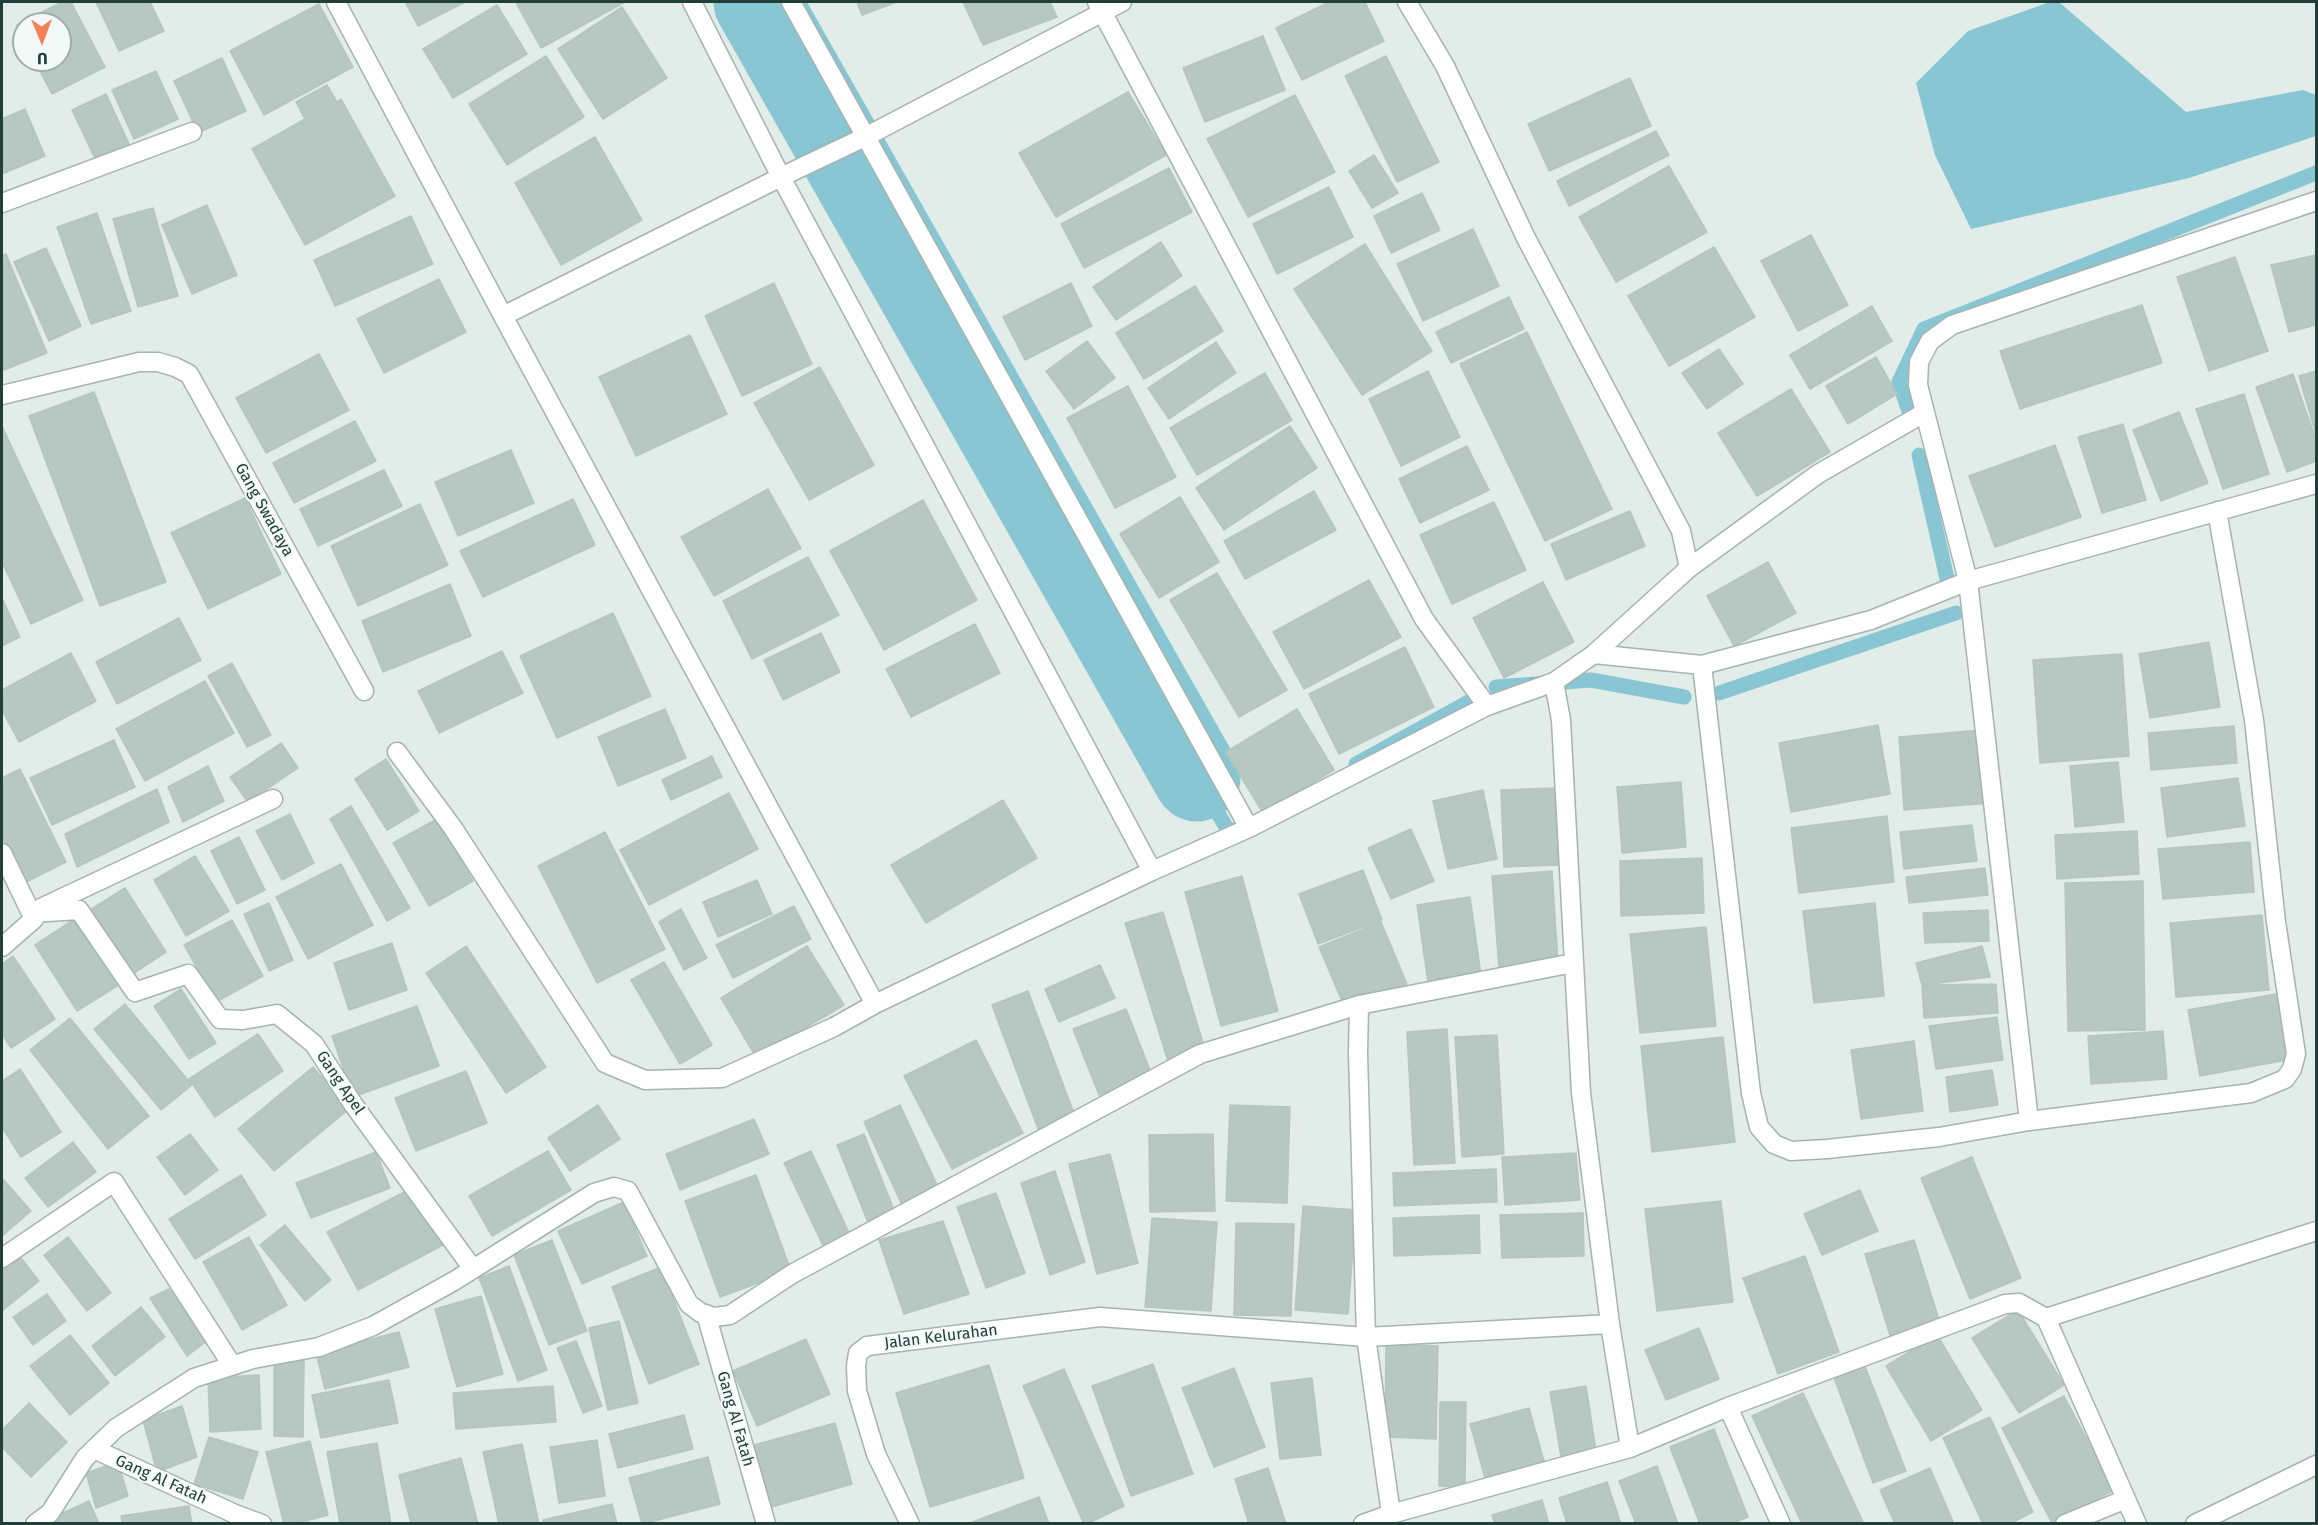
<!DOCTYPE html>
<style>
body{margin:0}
#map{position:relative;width:2318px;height:1525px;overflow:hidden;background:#e2ece8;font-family:"Fira Sans",sans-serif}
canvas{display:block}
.frame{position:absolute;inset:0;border:3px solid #213e37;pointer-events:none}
.north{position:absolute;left:12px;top:12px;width:60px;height:60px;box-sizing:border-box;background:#f2f9f6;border:2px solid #9eaeaa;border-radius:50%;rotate:179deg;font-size:16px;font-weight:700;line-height:24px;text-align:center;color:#213e37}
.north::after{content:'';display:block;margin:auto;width:21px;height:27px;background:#f58157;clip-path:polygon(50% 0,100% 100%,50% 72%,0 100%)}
</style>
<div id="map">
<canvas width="2318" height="1525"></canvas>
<div class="frame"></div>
<div class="north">U</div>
</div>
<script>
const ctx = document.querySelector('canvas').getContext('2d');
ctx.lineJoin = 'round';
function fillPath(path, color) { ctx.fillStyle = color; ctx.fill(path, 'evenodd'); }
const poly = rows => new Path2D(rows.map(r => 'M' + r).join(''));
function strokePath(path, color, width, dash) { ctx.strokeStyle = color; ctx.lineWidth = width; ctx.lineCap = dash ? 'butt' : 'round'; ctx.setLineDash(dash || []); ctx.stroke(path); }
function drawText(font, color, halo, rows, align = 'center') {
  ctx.font = font + ' "Fira Sans",sans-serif'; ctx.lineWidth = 4.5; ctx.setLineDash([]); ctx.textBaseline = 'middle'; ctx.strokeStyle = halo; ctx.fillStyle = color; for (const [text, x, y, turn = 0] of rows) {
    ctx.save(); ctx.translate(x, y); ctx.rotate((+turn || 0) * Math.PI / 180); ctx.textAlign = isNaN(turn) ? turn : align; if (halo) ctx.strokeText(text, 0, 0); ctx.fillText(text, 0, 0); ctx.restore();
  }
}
fillPath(poly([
 [2050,2,2059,2,2186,112,2303,90,2316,95,2316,136,2189,178,1971,229,1935,155,1916,83,1968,31]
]), '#88c6d3');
strokePath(poly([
 [1909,411,1899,382,1924,329,2316,173],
 [1919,455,1948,583],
 [1496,687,1591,680,1684,697],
 [1719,693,1956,613],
 [1356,764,1474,699],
 [1197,778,1229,832,1240,828]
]), '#88c6d3', 15);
strokePath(poly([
 [757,2,1197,778]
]), '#88c6d3', 87);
const building = poly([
 [62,2,71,2,105,67,52,94,34,60,60,60,60,24,24,24,24,39,17,25,62,2],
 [96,2,150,2,164,31,119,51,96,2],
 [405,2,465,2,418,26,405,2],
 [519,2,625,2,541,48,516,3,519,2],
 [857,2,897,2,862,15,857,2],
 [963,2,1050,2,1057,17,983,45,963,2],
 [1329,2,1365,2,1384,41,1302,80,1276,28,1329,2],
 [319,4,353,67,264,115,230,51,319,4],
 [497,5,527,54,453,98,423,49,497,5],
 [622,7,667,78,603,119,558,49,622,7],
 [1263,36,1285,90,1205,122,1183,68,1263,36],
 [546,56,584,117,507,165,469,104,546,56],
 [1386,56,1439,162,1397,182,1345,76,1386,56],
 [222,58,246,111,198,133,174,81,222,58],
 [156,71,178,119,134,139,112,90,156,71],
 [1630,78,1651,126,1549,171,1528,124,1630,78],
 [327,85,337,102,341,99,395,196,305,245,252,149,305,119,296,102,327,85],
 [1128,92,1166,155,1056,217,1019,153,1128,92],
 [106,94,131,148,97,163,72,110,106,94],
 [1295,95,1335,172,1248,217,1207,139,1295,95],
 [25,109,45,156,2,174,2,119,25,109],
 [1656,131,1669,155,1569,206,1557,181,1656,131],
 [595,137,642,220,561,265,515,183,595,137],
 [1374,155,1398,193,1372,208,1349,171,1374,155],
 [1669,166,1707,232,1616,282,1579,217,1669,166],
 [1169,168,1192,212,1084,268,1061,224,1169,168],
 [1329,187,1353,237,1277,274,1253,224,1329,187],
 [1422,193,1440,230,1391,253,1374,216,1422,193],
 [207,205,237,275,192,294,162,225,207,205],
 [153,208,178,296,138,307,113,219,153,208],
 [97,213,131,311,91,324,57,227,97,213],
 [411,216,433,264,335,306,314,260,411,216],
 [1473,229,1499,286,1423,321,1397,264,1473,229],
 [1811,235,1848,305,1798,331,1761,261,1811,235],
 [1161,242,1182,276,1116,320,1093,287,1161,242],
 [1365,244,1432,351,1362,395,1294,289,1365,244],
 [1714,247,1755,317,1669,366,1628,296,1714,247],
 [46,248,81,326,49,341,14,262,46,248],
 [6,254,47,353,4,370,2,364,2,256,6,254],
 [2316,255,2316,325,2289,332,2271,265,2316,255],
 [2235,257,2268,351,2209,371,2177,277,2235,257],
 [439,279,466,332,384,373,357,319,439,279],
 [774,283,812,364,742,396,705,316,774,283],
 [1071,283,1092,326,1025,360,1003,317,1071,283],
 [1195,286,1223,331,1144,379,1116,333,1195,286],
 [1509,297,1524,329,1451,363,1436,332,1509,297],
 [2142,305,2162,363,2020,409,2000,351,2142,305],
 [1872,306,1892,341,1810,389,1790,355,1872,306],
 [1527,332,1612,509,1545,541,1460,364,1527,332],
 [690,335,727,414,636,456,599,377,690,335],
 [1087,341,1115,378,1074,409,1046,371,1087,341],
 [1216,342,1236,373,1169,419,1148,388,1216,342],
 [1719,349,1743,384,1707,409,1682,373,1719,349],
 [319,354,349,410,266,453,236,398,319,354],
 [1876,357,1897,394,1848,424,1826,386,1876,357],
 [820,367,874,465,809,500,754,403,820,367],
 [1428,371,1460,437,1401,466,1369,399,1428,371],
 [2316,371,2316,435,2299,376,2316,371],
 [1265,373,1292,420,1197,475,1170,428,1265,373],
 [2293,374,2316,440,2316,461,2287,472,2256,387,2293,374],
 [1128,386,1176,477,1115,508,1067,418,1128,386],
 [1791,389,1830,452,1757,496,1718,433,1791,389],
 [94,392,166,582,100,606,29,416,94,392],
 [2244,394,2269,474,2223,489,2196,409,2244,394],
 [2179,412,2208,483,2161,501,2133,430,2179,412],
 [355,421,376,461,294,503,273,463,355,421],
 [2123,424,2146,500,2102,513,2078,437,2123,424],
 [2,426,83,600,31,624,2,562,2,426],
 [1290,426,1317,468,1224,530,1196,488,1290,426],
 [2055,445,2081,517,1995,547,1969,476,2055,445],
 [1467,446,1489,490,1420,523,1399,479,1467,446],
 [511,450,534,503,458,536,435,482,511,450],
 [384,470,402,506,318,546,300,509,384,470],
 [768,489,801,548,714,596,681,537,768,489],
 [1314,491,1336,530,1245,579,1224,541,1314,491],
 [1180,497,1219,562,1159,598,1120,534,1180,497],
 [245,498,281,574,208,609,171,533,245,498],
 [573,499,595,545,483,597,460,551,573,499],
 [923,500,977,600,884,650,830,551,923,500],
 [1494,502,1526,570,1452,604,1420,535,1494,502],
 [420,504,448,565,358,606,331,546,420,504],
 [1630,511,1645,546,1566,580,1551,544,1630,511],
 [808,557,839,615,752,659,723,601,808,557],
 [1768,562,1796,613,1734,646,1707,596,1768,562],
 [1217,573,1287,690,1239,717,1170,600,1217,573],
 [1369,580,1401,637,1304,689,1273,632,1369,580],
 [1543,582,1574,642,1504,678,1473,618,1543,582],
 [450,584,471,636,383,672,362,621,450,584],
 [2,598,20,637,2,646,2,598],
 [613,613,651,696,557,738,520,656,613,613],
 [179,618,201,660,117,704,96,662,179,618],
 [975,624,1000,673,911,717,886,669,975,624],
 [821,633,840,672,783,700,764,660,821,633],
 [2209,642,2220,707,2150,718,2139,654,2209,642],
 [1405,647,1434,707,1339,754,1309,694,1405,647],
 [502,651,523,693,439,733,418,691,502,651],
 [71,653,96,701,19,742,2,710,2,690,71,653],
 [2122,654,2129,756,2040,763,2033,660,2122,654],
 [232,663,271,735,247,747,208,676,232,663],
 [205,681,234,733,145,781,116,729,205,681],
 [665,709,686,758,618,786,598,737,665,709],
 [1297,709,1334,770,1263,813,1226,752,1297,709],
 [1878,725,1890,794,1791,812,1779,743,1878,725],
 [2234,726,2237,763,2151,770,2148,733,2234,726],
 [1982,730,1989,803,1904,810,1899,737,1982,730],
 [114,740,135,787,52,825,30,778,114,740],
 [281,743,298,768,248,802,230,777,281,743],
 [712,756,722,777,671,800,662,780,712,756],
 [386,759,419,811,387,830,355,779,386,759],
 [2118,762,2124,822,2075,827,2070,766,2118,762],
 [208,766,224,801,183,822,168,787,208,766],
 [20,769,66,862,24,883,2,837,2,778,20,769],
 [2238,778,2245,826,2167,837,2161,788,2238,778],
 [1681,782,1686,847,1622,853,1617,787,1681,782],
 [1555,788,1558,865,1504,867,1501,790,1555,788],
 [157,789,169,822,77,867,65,834,157,789],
 [1483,790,1497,859,1448,869,1433,801,1483,790],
 [729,793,758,849,649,905,620,850,729,793],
 [1003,800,1037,858,926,923,891,865,1003,800],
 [351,806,410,908,387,921,330,819,351,806],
 [290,814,314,863,282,880,256,831,290,814],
 [1887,816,1894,882,1799,893,1791,828,1887,816],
 [437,819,473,881,429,906,393,843,437,819],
 [1972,825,1977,861,1904,869,1900,832,1972,825],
 [1411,829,1434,881,1391,899,1368,848,1411,829],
 [2137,831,2139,874,2057,879,2055,835,2137,831],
 [605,832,665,949,597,983,538,866,605,832],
 [239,837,265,890,237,904,211,851,239,837],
 [2250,842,2254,892,2163,899,2158,849,2250,842],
 [195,856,229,911,186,936,154,880,195,856],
 [1702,858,1704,913,1621,916,1620,861,1702,858],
 [341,864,373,925,308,959,276,897,341,864],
 [1985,868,1988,895,1909,903,1906,877,1985,868],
 [1363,870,1382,920,1318,944,1299,894,1363,870],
 [1552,871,1558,963,1499,968,1492,876,1552,871],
 [1242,876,1278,1011,1221,1026,1185,892,1242,876],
 [757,880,772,914,718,937,703,902,757,880],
 [2143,881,2145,1030,2068,1031,2065,883,2143,881],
 [125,888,166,952,131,975,90,910,125,888],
 [1470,897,1481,975,1428,983,1417,905,1470,897],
 [269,903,293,960,269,971,244,914,269,903],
 [1875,903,1884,996,1814,1003,1803,911,1875,903],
 [794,906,811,939,733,978,716,945,794,906],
 [681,909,707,958,684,970,659,922,681,909],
 [1988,910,1989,941,1925,943,1923,913,1988,910],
 [1163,912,1205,1049,1168,1061,1125,923,1163,912],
 [2262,915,2269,990,2176,997,2170,923,2262,915],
 [73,920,117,986,77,1011,35,945,73,920],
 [232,920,263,976,216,1002,184,945,232,920],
 [1381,922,1407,984,1345,1008,1319,947,1381,922],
 [1706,927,1716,1026,1640,1033,1630,934,1706,927],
 [392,943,407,990,349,1010,334,963,392,943],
 [466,946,546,1067,506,1093,426,973,466,946],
 [807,946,844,1005,756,1057,721,998,807,946],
 [1982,946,1990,977,1922,985,1916,963,1982,946],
 [13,956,55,1019,11,1048,2,1034,2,964,13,956],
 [664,962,712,1045,680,1064,631,980,664,962],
 [1100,965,1115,998,1059,1022,1045,989,1100,965],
 [1996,984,1998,1013,1924,1018,1922,985,1996,984],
 [181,989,216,1043,189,1059,154,1006,181,989],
 [1028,991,1075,1116,1038,1129,992,1005,1028,991],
 [2281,993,2292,1059,2200,1076,2188,1010,2281,993],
 [125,1004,192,1085,161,1110,94,1029,125,1004],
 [417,1006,439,1066,353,1097,332,1036,417,1006],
 [1126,1009,1152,1075,1099,1095,1073,1029,1126,1009],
 [1997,1017,2003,1060,1936,1069,1929,1026,1997,1017],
 [70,1018,149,1116,108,1149,30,1050,70,1018],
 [1447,1029,1455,1163,1414,1165,1407,1032,1447,1029],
 [2163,1031,2167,1079,2091,1084,2088,1036,2163,1031],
 [258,1034,283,1071,215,1117,189,1079,258,1034],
 [1497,1035,1504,1154,1462,1157,1455,1037,1497,1035],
 [1723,1037,1735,1142,1652,1152,1641,1046,1723,1037],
 [976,1040,1023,1133,952,1169,904,1076,976,1040],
 [1914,1041,1923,1111,1861,1119,1851,1050,1914,1041],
 [313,1067,349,1109,274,1171,238,1129,313,1067],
 [20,1069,61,1132,21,1157,2,1127,2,1081,20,1069],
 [1992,1070,1998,1105,1950,1112,1946,1077,1992,1070],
 [466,1071,487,1123,416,1151,395,1098,466,1071],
 [598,1105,620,1139,570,1171,548,1138,598,1105],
 [900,1105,938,1187,901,1203,864,1122,900,1105],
 [1230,1105,1290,1107,1287,1203,1226,1201,1230,1105],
 [754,1119,769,1154,680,1190,666,1154,754,1119],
 [190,1134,218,1170,185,1195,157,1157,190,1134],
 [864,1134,896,1215,869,1225,837,1145,864,1134],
 [1213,1134,1215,1211,1150,1212,1149,1135,1213,1134],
 [73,1142,96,1172,48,1207,25,1178,73,1142],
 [548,1151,571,1190,492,1236,469,1196,548,1151],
 [811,1151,851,1237,825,1250,784,1163,811,1151],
 [376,1152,390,1188,311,1218,296,1183,376,1152],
 [1576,1153,1580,1200,1505,1205,1502,1157,1576,1153],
 [1110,1154,1138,1263,1097,1274,1069,1164,1110,1154],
 [1972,1157,2021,1278,1970,1299,1921,1178,1972,1157],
 [1496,1169,1497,1202,1394,1206,1393,1173,1496,1169],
 [1055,1171,1085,1262,1050,1275,1021,1183,1055,1171],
 [241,1175,266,1215,195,1259,169,1219,241,1175],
 [756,1175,791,1271,720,1297,685,1201,756,1175],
 [2,1178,31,1211,2,1236,2,1178],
 [412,1188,443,1245,358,1290,327,1232,412,1188],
 [1860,1190,1878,1231,1822,1255,1804,1214,1860,1190],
 [996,1193,1025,1273,986,1288,957,1207,996,1193],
 [1721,1201,1733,1302,1657,1311,1645,1209,1721,1201],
 [624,1202,647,1256,582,1284,558,1231,624,1202],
 [1303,1206,1356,1210,1348,1314,1295,1310,1303,1206],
 [1583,1213,1584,1256,1502,1258,1500,1215,1583,1213],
 [1479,1215,1480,1253,1394,1256,1393,1218,1479,1215],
 [1152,1218,1217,1222,1211,1311,1145,1307,1152,1218],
 [943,1221,969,1294,904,1314,879,1240,943,1221],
 [1236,1223,1294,1224,1291,1316,1234,1315,1236,1223],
 [285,1225,331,1280,305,1301,260,1245,285,1225],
 [68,1237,111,1293,87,1311,44,1255,68,1237],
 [249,1237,287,1305,242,1330,203,1262,249,1237],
 [552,1240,587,1331,549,1345,514,1255,552,1240],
 [1914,1240,1940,1323,1891,1339,1865,1254,1914,1240],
 [18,1254,39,1281,2,1311,2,1267,18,1254],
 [1805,1256,1839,1352,1778,1374,1743,1278,1805,1256],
 [509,1266,547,1370,518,1381,479,1278,509,1266],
 [661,1267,699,1364,649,1384,612,1287,661,1267],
 [169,1289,207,1341,187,1356,150,1298,169,1289],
 [47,1294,66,1321,33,1345,13,1317,47,1294],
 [481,1296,503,1374,457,1387,435,1309,481,1296],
 [141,1307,165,1337,115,1376,92,1346,141,1307],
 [2018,1310,2064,1385,2019,1413,1972,1338,2018,1310],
 [619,1321,638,1403,608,1410,589,1328,619,1321],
 [1699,1328,1719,1379,1666,1400,1645,1350,1699,1328],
 [399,1332,409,1367,325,1389,316,1353,399,1332],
 [70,1335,109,1383,70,1415,30,1366,70,1335],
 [1937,1335,1982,1410,1931,1441,1886,1366,1937,1335],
 [806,1339,830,1394,757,1426,733,1371,806,1339],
 [576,1341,602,1406,583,1413,557,1348,576,1341],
 [1386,1344,1438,1346,1436,1439,1385,1437,1386,1344],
 [274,1358,304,1359,303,1437,274,1436,274,1358],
 [1153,1364,1193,1474,1131,1496,1092,1386,1153,1364],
 [1864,1364,1906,1471,1873,1483,1833,1375,1864,1364],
 [989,1365,1024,1478,930,1507,896,1393,989,1365],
 [1234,1368,1265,1447,1214,1467,1182,1388,1234,1368],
 [1064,1369,1124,1506,1087,1524,1084,1524,1023,1386,1064,1369],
 [259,1375,261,1429,210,1432,208,1378,259,1375],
 [1312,1378,1321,1455,1280,1459,1271,1383,1312,1378],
 [389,1380,398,1423,321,1438,312,1395,389,1380],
 [553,1386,556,1422,456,1429,453,1393,553,1386],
 [1586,1386,1596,1451,1561,1456,1550,1392,1586,1386],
 [1803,1393,1864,1524,1802,1524,1752,1416,1803,1393],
 [2064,1396,2114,1490,2052,1523,2002,1428,2064,1396],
 [1440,1402,1466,1402,1465,1487,1439,1486,1440,1402],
 [29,1403,67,1442,31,1477,2,1447,2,1430,29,1403],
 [182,1406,197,1457,157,1472,143,1420,182,1406],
 [1529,1408,1544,1461,1485,1478,1470,1424,1529,1408],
 [684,1415,693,1449,618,1468,609,1434,684,1415],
 [1990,1417,2033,1512,2009,1524,1983,1524,1943,1438,1990,1417],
 [835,1423,852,1484,761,1510,743,1448,835,1423],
 [1714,1429,1748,1517,1730,1524,1700,1524,1670,1447,1714,1429],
 [209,1437,258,1452,243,1499,194,1484,209,1437],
 [597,1440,605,1496,559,1503,550,1447,597,1440],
 [310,1441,328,1515,295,1524,284,1524,266,1452,310,1441],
 [377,1443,391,1524,340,1524,327,1452,377,1443],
 [522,1444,539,1524,499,1524,483,1452,522,1444],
 [708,1457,720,1504,642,1524,629,1478,708,1457],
 [461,1458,478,1524,411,1524,399,1475,461,1458],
 [118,1462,128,1496,96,1508,86,1473,118,1462],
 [1657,1466,1678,1524,1636,1524,1619,1481,1657,1466],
 [1268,1468,1286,1524,1249,1524,1235,1479,1268,1468],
 [1930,1468,1954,1524,1895,1524,1880,1490,1930,1468],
 [1607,1482,1621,1524,1567,1524,1559,1498,1607,1482],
 [1039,1497,1049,1524,967,1524,1039,1497],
 [1542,1500,1549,1524,1495,1524,1492,1515,1542,1500],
 [89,1501,99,1524,52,1524,50,1519,89,1501],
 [612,1504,617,1524,544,1524,543,1520,612,1504],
 [189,1506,192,1524,122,1524,121,1516,189,1506]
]);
fillPath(building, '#b7c7c1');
strokePath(building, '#b4c6bf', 1.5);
const street = poly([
 [336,2,503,316,875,1004,1152,871,1249,828,1487,706,1554,682,1594,654,1702,665,1871,620,1968,581,2316,484],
 [692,2,781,177,1152,871],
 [791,2,1249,828],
 [1097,2,1424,619,1487,706],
 [1407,2,1445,66,1526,238,1681,531,1689,568],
 [2,203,192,132],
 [503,316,781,177,867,136,1122,2],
 [2,395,139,362,158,362,175,367,189,374,364,691],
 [1594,654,1689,568,1818,474,1924,413],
 [1702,665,1751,1093,1759,1127,1774,1144,1791,1151,1827,1149,1939,1137,2029,1121,2251,1093,2285,1079,2292,1069,2296,1054,2276,922,2254,720,2217,511],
 [397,752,453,828,605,1063,645,1080,722,1078,834,1027,875,1004],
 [2,853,34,919,2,947],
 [41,908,273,799],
 [31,913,79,910,135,992,188,974,220,1019,243,1020,277,1014,314,1044,353,1104,473,1269],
 [1359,1005,1358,1053,1366,1337,1610,1324],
 [2029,1121,1968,581,1918,385,1919,362,1930,341,1952,325,2316,201],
 [2,1258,114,1182,232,1365],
 [706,1314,766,1524],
 [2046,1318,2316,1231],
 [1728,1407,1781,1524],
 [1630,1448,1728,1407,2005,1304,2019,1303,2046,1318,2137,1524],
 [94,1449,235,1514,262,1524],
 [35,1524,50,1513,85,1458,116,1428,194,1378,253,1359,319,1347,373,1326,454,1281,594,1193,614,1187,628,1191,689,1304,701,1313,714,1317,730,1315,792,1274,1200,1054,1359,1005,1573,963],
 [910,1524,876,1454,857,1391,856,1366,858,1353,867,1346,1100,1317,1366,1337,1391,1514],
 [1363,1524,1391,1514,1630,1448,1610,1324,1581,1093,1561,720,1554,682],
 [2065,1524,2126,1499],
 [2195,1524,2316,1465]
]);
strokePath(street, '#a4b4af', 21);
strokePath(street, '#fff', 18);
drawText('16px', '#213e37', '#f2f9f6', [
 ["Gang Swadaya",264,510,61],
 ["Gang Apel",340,1083,56],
 ["Jalan Kelurahan",941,1337,-7],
 ["Gang Al Fatah",735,1419,74],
 ["Gang Al Fatah",161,1480,24]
]);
</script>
